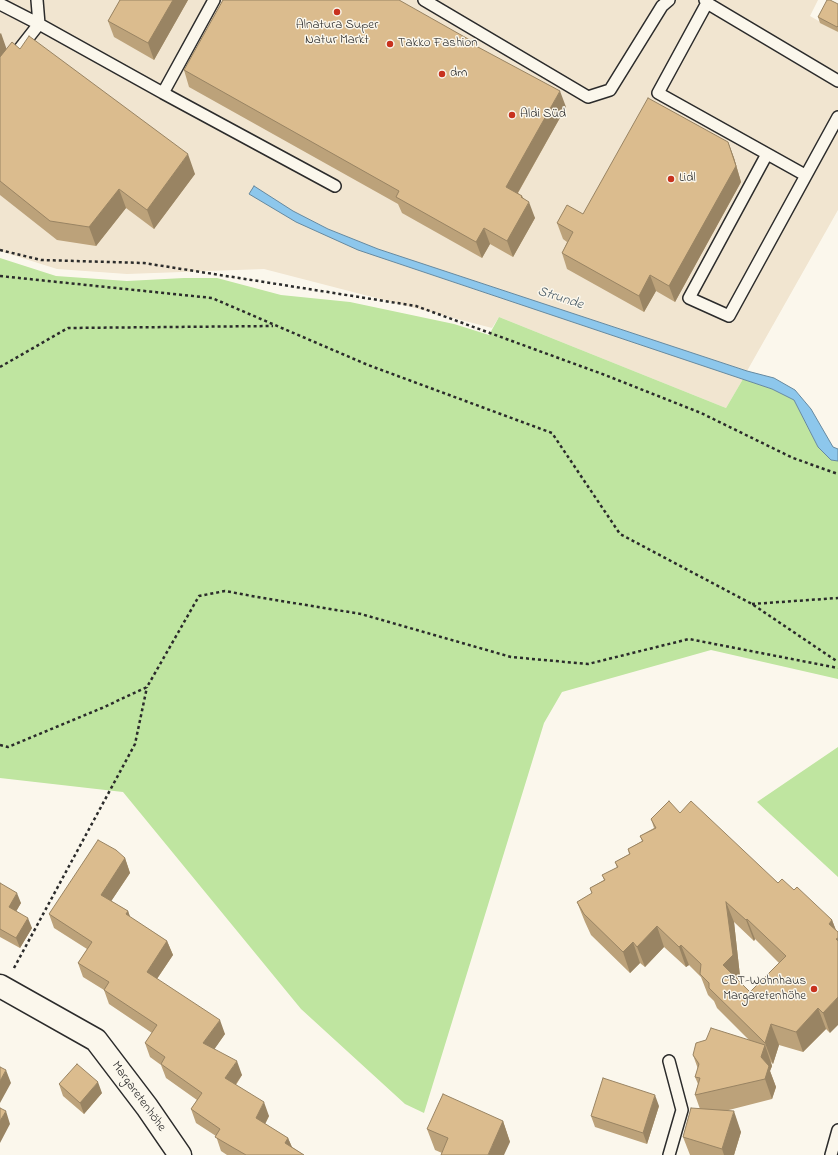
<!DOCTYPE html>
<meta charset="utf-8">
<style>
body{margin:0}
canvas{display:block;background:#fbf7ec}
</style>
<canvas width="838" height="1155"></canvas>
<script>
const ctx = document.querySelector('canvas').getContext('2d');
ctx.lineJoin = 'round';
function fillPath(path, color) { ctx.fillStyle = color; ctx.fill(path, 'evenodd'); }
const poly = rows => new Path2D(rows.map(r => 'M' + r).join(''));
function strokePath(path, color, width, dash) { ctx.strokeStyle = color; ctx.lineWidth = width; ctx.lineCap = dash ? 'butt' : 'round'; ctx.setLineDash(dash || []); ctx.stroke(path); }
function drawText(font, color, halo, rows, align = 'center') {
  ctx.font = font + ' "Indie Flower",sans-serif'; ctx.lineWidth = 3; ctx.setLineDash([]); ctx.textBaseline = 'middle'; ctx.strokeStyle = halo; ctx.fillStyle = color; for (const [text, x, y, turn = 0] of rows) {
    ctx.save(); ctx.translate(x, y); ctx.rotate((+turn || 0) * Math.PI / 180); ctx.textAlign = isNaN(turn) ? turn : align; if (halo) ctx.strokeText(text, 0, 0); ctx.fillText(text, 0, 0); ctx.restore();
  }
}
fillPath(poly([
 [0,0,818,0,810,16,838,32,838,210,747,371,378,249,328,229,293,211,250,194,393,262,743,379,726,408,499,317,492,328,264,269,127,274,57,269,0,251]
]), '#f1e5d0');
fillPath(poly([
 [0,258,56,276,127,281,184,278,217,278,281,295,350,302,454,324,489,335,499,317,726,408,743,379,772,389,794,400,818,447,831,460,838,461,838,679,711,650,562,692,544,723,424,1113,405,1104,301,1009,123,792,0,778],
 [838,747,838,877,757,802]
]), '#bfe5a0');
const water = poly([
 [254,186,293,211,328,229,378,249,747,371,774,378,795,390,811,409,833,447,838,449,838,461,831,460,818,447,794,400,772,389,358,250,296,222,249,194,254,186]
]);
fillPath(water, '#8dc7ec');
strokePath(water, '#66899f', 1);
const service = poly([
 [37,0,39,24,163,93,214,0],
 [424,0,588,97,610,90,662,6,669,0],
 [705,0,707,3,838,81],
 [707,3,658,93,805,175],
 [0,4,39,24,0,74],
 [163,93,335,186],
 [767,154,689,298,729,316,838,117],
 [669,1155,682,1110,669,1061],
 [831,1155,838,1130]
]);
const minor = poly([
 [0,986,96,1040,147,1107,180,1155]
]);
strokePath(service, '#2b2b2b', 14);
strokePath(minor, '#2b2b2b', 25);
strokePath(poly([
 [0,250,41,260,144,263,416,306,605,375,701,413,793,458,838,474],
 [0,276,212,298,368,365,552,433,620,534,752,604,838,662],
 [0,367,68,328,273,326],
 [752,604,838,598],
 [0,745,8,747,102,708,147,687,199,596,225,591,263,598,361,614,511,657,588,664,689,639,838,668],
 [14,968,135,744,147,687]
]), '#2b2b2b', 2.5, [3, 3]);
strokePath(service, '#fbf7ec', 11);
strokePath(minor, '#fbf7ec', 22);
fillPath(poly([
 [120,0,188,0,154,60,114,37,108,21],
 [838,4,838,32,820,23,818,17],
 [0,33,6,49,20,49,195,174,154,229,126,208,96,246,57,240,0,195],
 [478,47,566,107,518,193,522,196,535,218,513,257,490,244,482,258,402,213,398,204,189,87,184,70],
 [728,142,734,158,741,182,675,302,656,291,644,312,567,269,562,253,567,242,563,239,557,223,583,214],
 [680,813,778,883,794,890,832,920,836,931,830,1033,826,1029,803,1052,779,1045,773,1064,771,1062,772,1066,770,1071,776,1087,772,1099,725,1111,741,1132,734,1155,690,1155,683,1137,700,1109,695,1095,698,1084,695,1077,698,1069,693,1055,749,1040,717,1008,714,1001,708,995,701,977,689,965,686,967,664,947,645,967,640,963,630,973,591,935,585,922,577,902,592,894,590,888,604,880,602,875,617,868,615,862,629,854,628,849,642,841,640,836,654,828,651,819],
 [734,922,754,941,755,939,779,963,750,992,737,979,740,976],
 [125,858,130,873,111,901,128,911,130,917,167,941,173,955,157,979,225,1034,214,1049,242,1075,236,1085,269,1116,265,1124,288,1138,292,1147,304,1155,227,1155,221,1151,216,1136,196,1123,191,1109,197,1100,166,1078,161,1065,150,1057,145,1043,152,1033,109,1004,104,990,83,977,78,963,87,949,54,928,49,914],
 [0,883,21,903,16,911,32,928,20,948,0,937],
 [59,1084,102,1093,84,1114,63,1096],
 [659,1106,647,1144,595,1127,591,1116],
 [503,1121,510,1142,442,1153,435,1150,427,1129]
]), '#bca27a');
fillPath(poly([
 [173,0,188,0,154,60,148,43],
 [1,33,8,53,0,63,0,34],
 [560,91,566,107,512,203,506,187],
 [728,142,734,158,741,182,675,302,669,286],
 [188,154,195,174,154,229,147,210],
 [119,189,126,208,96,246,89,227],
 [522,196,526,208,529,202,535,218,513,257,507,241],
 [484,228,490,244,482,258,476,242],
 [650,275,656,291,644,312,639,296],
 [125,858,130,873,106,909,101,895],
 [17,893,21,903,13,917,9,907],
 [726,902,734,922,740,976,731,986,723,965],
 [128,911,133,925,126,914],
 [28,918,32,928,20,948,16,938],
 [747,919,755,939,754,941,746,920],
 [832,920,838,935,838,944,829,924],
 [657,926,664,947,645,967,637,947],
 [167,941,173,955,152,986,147,972],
 [633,942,640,963,630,973,623,952],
 [681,945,689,965,686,967,679,947],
 [838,997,838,1025,830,1033,823,1013],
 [818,1008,826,1029,803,1052,796,1032],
 [220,1020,225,1034,209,1057,203,1043],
 [771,1024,779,1045,773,1064,765,1043],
 [765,1045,772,1066,770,1071,776,1087,772,1099,765,1079,761,1057],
 [237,1061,242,1075,230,1092,225,1078],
 [6,1070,11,1083,0,1103,0,1081],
 [98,1082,102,1093,84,1114,80,1103],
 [655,1095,659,1106,647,1144,643,1133],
 [264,1102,269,1116,261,1132,256,1118],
 [6,1111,10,1124,0,1143,0,1121],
 [734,1111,741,1132,734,1155,724,1155,722,1149],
 [503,1121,510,1142,504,1155,488,1155],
 [288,1138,294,1152,285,1143]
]), '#998463');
const building = poly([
 [120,0,173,0,148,43,108,21,120,0],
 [223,0,399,0,477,44,476,46,560,91,506,187,522,196,521,197,529,202,507,241,484,228,476,242,396,197,399,191,184,70,223,0],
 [827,0,830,0,838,4,838,26,837,27,818,17,827,0],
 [29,36,188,154,147,210,119,189,89,227,50,221,0,181,0,57,12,42,20,49,29,36],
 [648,98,728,142,736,166,669,286,650,275,639,296,562,253,573,232,557,223,567,205,583,214,648,98],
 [669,801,680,813,691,801,778,883,782,879,794,890,797,887,832,920,829,924,838,932,838,938,836,939,838,941,838,997,823,1013,818,1008,796,1032,771,1024,765,1043,709,988,709,983,700,974,701,964,681,945,679,947,657,926,637,947,633,942,623,952,584,914,577,902,592,893,590,888,605,880,602,875,618,867,615,862,630,854,628,849,643,841,640,836,656,828,651,819,669,801],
 [726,902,746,920,747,919,786,956,750,992,723,965,733,955,726,902],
 [98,840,116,850,125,858,101,895,128,911,126,914,167,941,147,972,220,1020,203,1043,237,1061,225,1078,264,1102,256,1118,288,1138,285,1143,304,1155,246,1155,215,1137,220,1129,191,1109,202,1093,161,1064,165,1057,145,1043,157,1025,104,990,109,982,78,963,92,942,49,914,98,840],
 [0,883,17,893,9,907,28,918,16,938,0,929,0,883],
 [711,1028,765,1045,761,1057,769,1066,765,1079,695,1095,700,1078,695,1077,699,1064,693,1055,696,1043,706,1040,711,1028],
 [77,1064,98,1082,80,1103,59,1084,77,1064],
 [0,1067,6,1070,0,1081,0,1067],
 [603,1078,655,1095,643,1133,591,1116,603,1078],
 [443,1094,503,1121,488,1155,441,1155,448,1138,427,1129,443,1094],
 [0,1108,6,1111,0,1121,0,1108],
 [691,1108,734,1111,722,1149,683,1137,691,1108]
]);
fillPath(building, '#dbbc8e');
strokePath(building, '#998463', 1);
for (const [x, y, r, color] of [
 [337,12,4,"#c8321e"],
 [390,44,4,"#c8321e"],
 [442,74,4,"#c8321e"],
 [512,115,4,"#c8321e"],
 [671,179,4,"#c8321e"],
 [814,989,4,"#c8321e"]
]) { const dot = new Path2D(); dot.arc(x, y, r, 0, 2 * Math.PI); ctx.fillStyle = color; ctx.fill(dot); strokePath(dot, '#fbf7ec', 1.5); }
drawText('13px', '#2b2b2b', '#fbf7ec', [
 ["Alnatura Super",337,26,"center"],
 ["Natur Markt",337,41,"center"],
 ["Takko Fashion",398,44],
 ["dm",450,74],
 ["Aldi Süd",520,115],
 ["Lidl",679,179],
 ["CBT-Wohnhaus",806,982,"right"],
 ["Margaretenhöhe",806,997,"right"]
], 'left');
drawText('13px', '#2b2b2b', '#fbf7ec', [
 ["Margaretenhöhe",138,1097,54]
]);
drawText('italic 14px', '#485a65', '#fbf7ec', [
 ["Strunde",560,299,18]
]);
</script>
